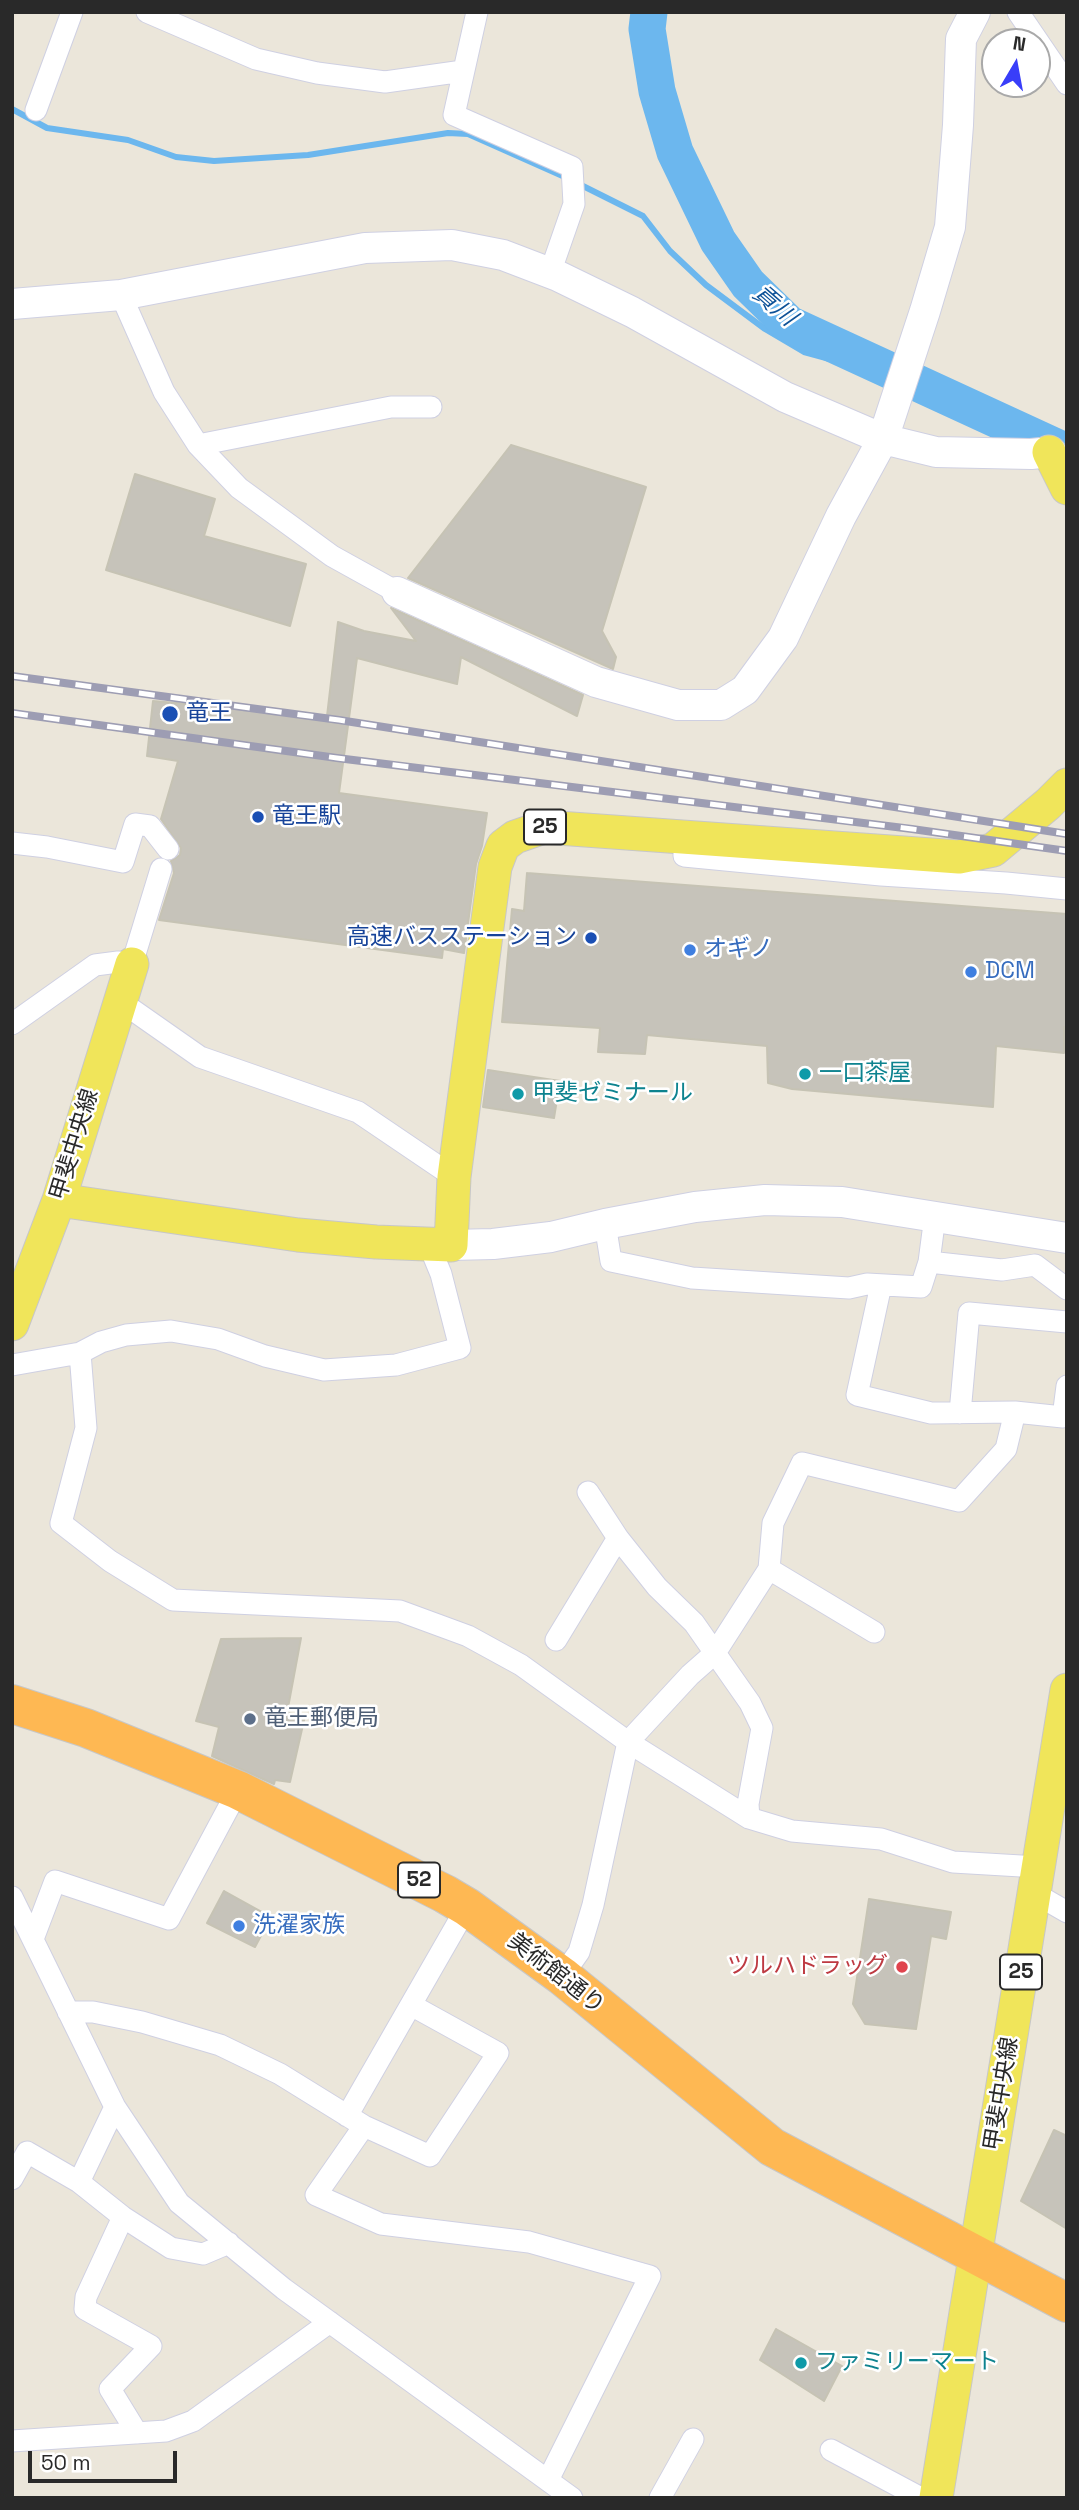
<!DOCTYPE html>
<meta charset="utf-8">
<style>
body{margin:0}
#map{position:relative;width:1079px;height:2510px;overflow:hidden;background:#ebe6da;font-family:"Space Grotesk",sans-serif}
canvas{display:block}
.frame{position:absolute;inset:0;border:14px solid #292929;pointer-events:none}
.north{position:absolute;left:981px;top:28px;width:70px;height:70px;box-sizing:border-box;background:#fff;border:2px solid #a9a9a9;border-radius:50%;rotate:10deg;font-size:19px;font-weight:700;line-height:28px;text-align:center;color:#292929}
.north::after{content:'';display:block;margin:auto;width:24px;height:32px;background:#393ef9;clip-path:polygon(50% 0,100% 100%,50% 72%,0 100%)}
.scale{position:absolute;left:28px;top:2451px;width:149px;height:32px;box-sizing:border-box;border:4px solid #292929;border-top:0;padding-left:9px;font-size:21px;line-height:24px;white-space:nowrap;color:#292929;-webkit-text-stroke:5px #fff;paint-order:stroke}
</style>
<div id="map">
<canvas width="1079" height="2510"></canvas>
<div class="frame"></div>
<div class="north">N</div>
<div class="scale">50 m</div>
</div>
<script>
const ctx = document.querySelector('canvas').getContext('2d');
ctx.lineJoin = 'round';
const poly = rows => new Path2D(rows.map(r => 'M' + r).join(''));
function strokePath(path, color, width, dash) { ctx.strokeStyle = color; ctx.lineWidth = width; ctx.lineCap = dash ? 'butt' : 'round'; ctx.setLineDash(dash || []); ctx.stroke(path); }
function fillPath(path, color) { ctx.fillStyle = color; ctx.fill(path, 'evenodd'); }
function drawText(font, color, halo, rows, align = 'center') {
  ctx.font = font + ' "Space Grotesk","Noto Sans JP",sans-serif'; ctx.lineWidth = 5; ctx.setLineDash([]); ctx.textBaseline = 'middle'; ctx.strokeStyle = halo; ctx.fillStyle = color; for (const [text, x, y, turn = 0] of rows) {
    ctx.save(); ctx.translate(x, y); ctx.rotate((+turn || 0) * Math.PI / 180); ctx.textAlign = isNaN(turn) ? turn : align; if (halo) ctx.strokeText(text, 0, 0); ctx.fillText(text, 0, 0); ctx.restore();
  }
}
strokePath(poly([
 [12,109,47,128,128,140,176,157,214,161,308,155,448,133,468,134,567,178],
 [577,183,643,216,670,251,706,285,765,329,804,352,896,377]
]), '#6cb7ee', 6);
strokePath(poly([
 [649,12,647,29,657,91,675,152,718,241,748,284,789,324,1067,452]
]), '#6cb7ee', 37);
const building = poly([
 [511,445,646,487,602,631,616,657,613,669,408,578,511,445],
 [135,474,215,499,204,536,306,564,290,626,106,570,135,474],
 [391,608,583,695,577,716,461,657,457,684,357,658,339,793,487,813,482,846,476,864,464,953,443,949,442,958,159,920,174,873,171,861,180,855,181,848,161,819,178,761,147,756,153,701,327,716,338,622,364,631,416,641,391,608],
 [527,873,1067,914,1067,1027,1064,1027,1064,1053,996,1046,993,1107,792,1089,768,1083,767,1046,647,1035,645,1054,598,1052,600,1028,502,1022,512,909,524,911,527,873],
 [488,1070,560,1081,554,1118,483,1107,488,1070],
 [301,1638,287,1713,305,1716,290,1782,275,1780,274,1784,212,1756,219,1727,196,1721,221,1639,301,1638],
 [224,1891,271,1917,255,1947,207,1923,224,1891],
 [869,1899,951,1912,946,1939,931,1936,916,2029,865,2024,853,2004,869,1899],
 [1054,2130,1067,2136,1067,2229,1021,2201,1054,2130],
 [776,2329,842,2366,824,2401,760,2360,776,2329]
]);
fillPath(building, '#c6c3ba');
strokePath(building, '#c6c3b4', 2);
const street = poly([
 [147,12,256,59,317,73,385,82,463,71],
 [477,12,454,115,572,167,574,204,550,273],
 [1018,12,1067,84],
 [36,110,72,12],
 [121,295,164,392,198,445,239,488,332,556,397,592],
 [198,445,391,407,431,407],
 [684,838,684,856,881,875,1006,883,1067,889],
 [12,843,47,847,123,862,135,824,150,826,168,849],
 [120,1001,200,1057,358,1112,454,1177],
 [12,1024,95,965,118,962,132,964,161,869],
 [605,1224,611,1261,692,1278,849,1288,867,1284,921,1287,929,1262,935,1216],
 [929,1262,1002,1270,1035,1265,1067,1289],
 [881,1285,857,1395,931,1413,1015,1412],
 [80,1353,86,1428,61,1523,110,1561,173,1600,400,1611,468,1636,521,1665,628,1742,749,1818,792,1831,881,1839,953,1862,1038,1867],
 [12,1365,80,1353,101,1342,126,1335,171,1331,218,1339,265,1356,324,1370,396,1365,460,1348,441,1274,429,1245],
 [960,1413,969,1313,1067,1322],
 [588,1492,618,1538,657,1587,694,1623,750,1703,762,1728,748,1804,749,1818],
 [769,1569,874,1632],
 [556,1640,618,1538],
 [1034,1893,1067,1912],
 [12,1897,115,2107,179,2203,284,2289,572,2498],
 [33,1939,55,1881,169,1919,238,1790],
 [562,1976,579,1952,593,1905,628,1742,690,1675,715,1653,769,1569,773,1523,802,1463,959,1501,1006,1449,1015,1412,1063,1417,1067,1386],
 [68,2012,93,2012,142,2022,220,2045,280,2074,364,2126,316,2195,381,2224,529,2242,650,2276,548,2480],
 [347,2116,467,1907],
 [364,2126,430,2156,498,2053,411,2005],
 [12,2179,27,2152,79,2182,123,2217,171,2248,203,2254,229,2243],
 [79,2182,115,2107],
 [123,2217,86,2297,85,2309,151,2346,110,2389,137,2433],
 [12,2441,166,2431,193,2421,330,2322],
 [831,2450,921,2498],
 [660,2498,693,2439]
]);
const secondary = poly([
 [12,304,121,295,365,248,452,245,503,255,558,276,632,312,785,397,883,439,936,452,1031,454,1051,452],
 [397,592,596,682,678,705,721,705,745,690,783,638,841,516,883,439,925,311,950,227,958,125,961,39,975,12],
 [451,1245,493,1244,551,1237,605,1224,695,1207,765,1200,842,1202,1067,1238]
]);
const primary = poly([
 [1049,452,1067,488],
 [59,1200,298,1235,376,1242,451,1245,454,1177,495,867,503,846,515,837,544,827,959,857,993,850,1048,804,1067,785],
 [12,1324,59,1200,132,964],
 [936,2498,1067,1690]
]);
const highway = poly([
 [12,1704,86,1728,238,1790,445,1894,467,1907,562,1976,772,2147,1067,2303]
]);
strokePath(street, '#cfd0e2', 23);
strokePath(secondary, '#cfd0e2', 32);
strokePath(primary, '#c7c7c7', 35);
strokePath(highway, '#c7c7c7', 40);
strokePath(street, '#fff', 21);
strokePath(secondary, '#fff', 30);
strokePath(primary, '#f0e55a', 33);
strokePath(highway, '#feb853', 38);
const rail = poly([
 [12,676,339,720,1067,834],
 [12,713,337,758,912,829,1067,851]
]);
strokePath(rail, '#9d9db3', 8);
strokePath(rail, '#fff', 5, [16]);
for (const [x, y, r, color] of [
 [170,714,9,"#1a4fb4"],
 [258,817,7,"#1a4fb4"],
 [591,938,7,"#1a4fb4"],
 [690,950,7,"#3f7fe0"],
 [971,972,7,"#3f7fe0"],
 [805,1074,7,"#0f9aa8"],
 [518,1094,7,"#0f9aa8"],
 [250,1719,7,"#5c6f8a"],
 [239,1926,7,"#3f7fe0"],
 [902,1967,7,"#e0444e"],
 [801,2363,7,"#0f9aa8"]
]) { const dot = new Path2D(); dot.arc(x, y, r, 0, 2 * Math.PI); ctx.fillStyle = color; ctx.fill(dot); strokePath(dot, '#fff', 2.5); }
for (const [x, y, w] of [
 [545,827,42],
 [419,1880,42],
 [1021,1972,42]
]) { const box = new Path2D(); box.roundRect(x - w / 2, y - 17.5, w, 35, 5); ctx.fillStyle = '#fff'; ctx.fill(box); strokePath(box, '#292929', 2); }
drawText('bold 21px', '#292929', null, [
 ["25",545,827],
 ["52",419,1880],
 ["25",1021,1972]
]);
drawText('23px', '#164399', '#fff', [
 ["竜王",186,714],
 ["竜王駅",272,817],
 ["高速バスステーション",577,938,"right"]
], 'left');
drawText('23px', '#366cbe', '#fff', [
 ["オギノ",704,950],
 ["DCM",985,972],
 ["洗濯家族",253,1926]
], 'left');
drawText('23px', '#0d838f', '#fff', [
 ["一口茶屋",819,1074],
 ["甲斐ゼミナール",532,1094],
 ["ファミリーマート",815,2363]
], 'left');
drawText('23px', '#292929', '#fff', [
 ["甲斐中央線",75,1145,-73],
 ["美術館通り",556,1974,38],
 ["甲斐中央線",1002,2094,-81]
]);
drawText('23px', '#4e5e75', '#fff', [
 ["竜王郵便局",264,1719]
], 'left');
drawText('23px', '#be3a42', '#fff', [
 ["ツルハドラッグ",888,1967]
], 'right');
drawText('italic 24px', '#0d5298', '#fff', [
 ["貢川",774,306,41]
]);
</script>
